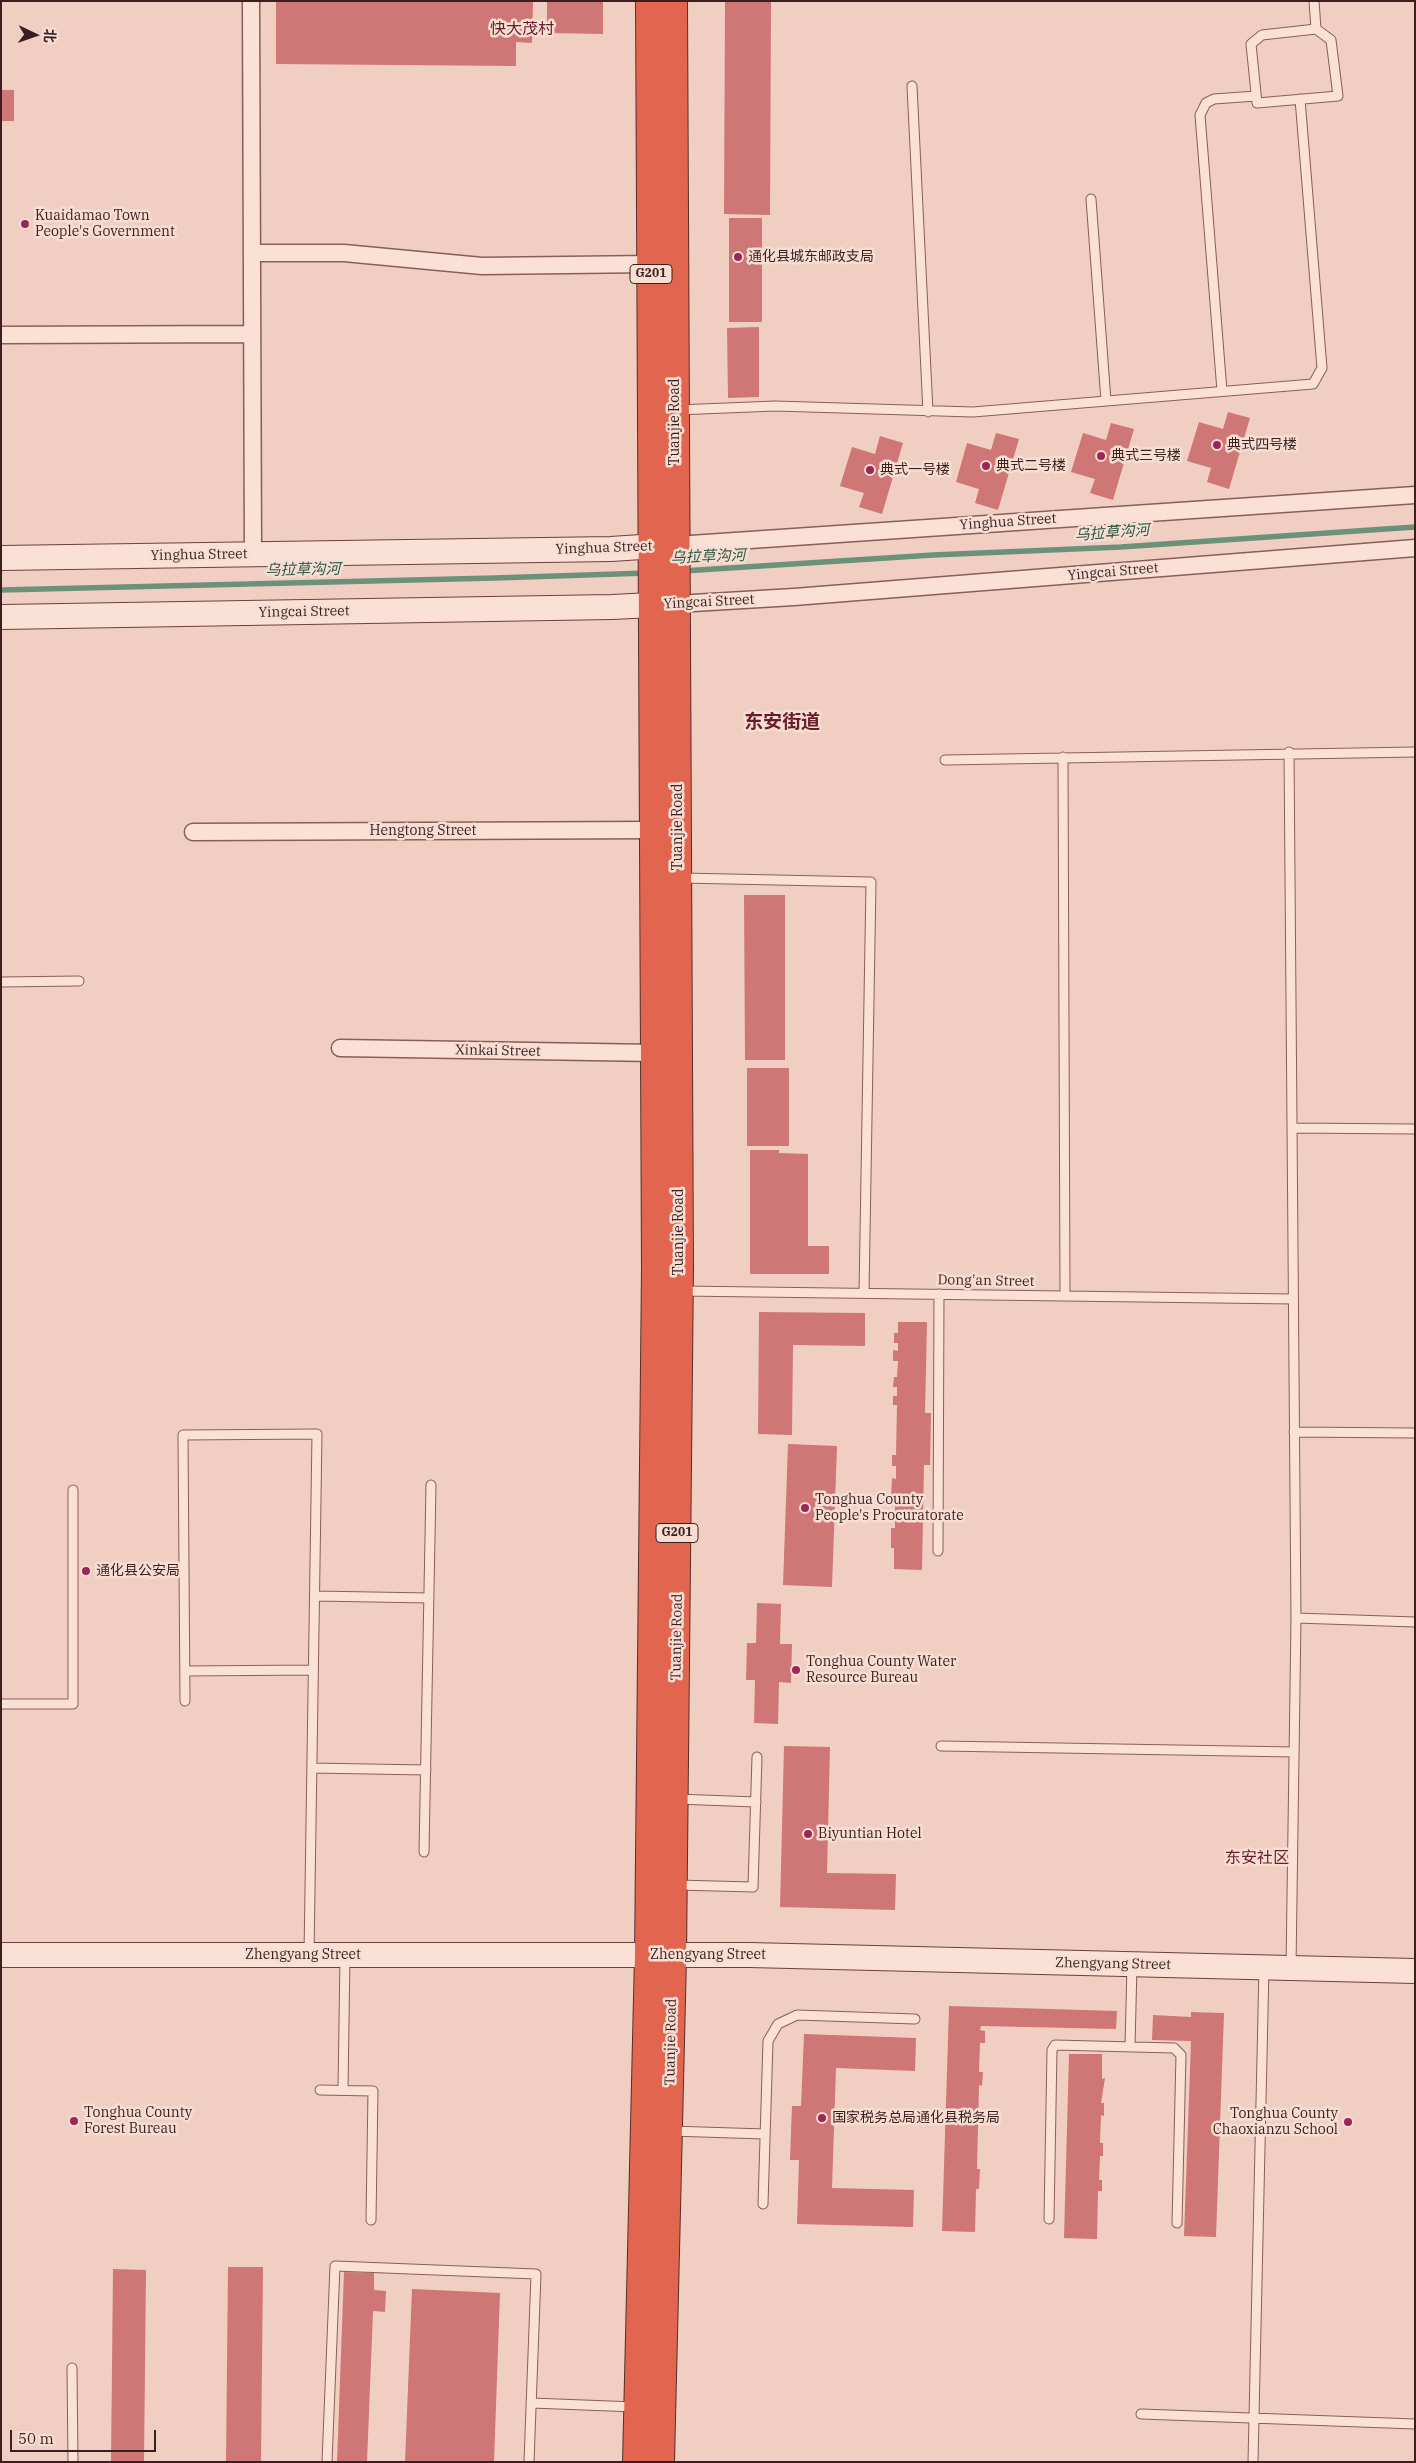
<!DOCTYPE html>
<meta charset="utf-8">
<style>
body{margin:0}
#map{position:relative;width:1416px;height:2463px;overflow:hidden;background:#f0cfc2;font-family:"IBM Plex Serif","Noto Sans SC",serif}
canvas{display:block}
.frame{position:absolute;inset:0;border:2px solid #391f1d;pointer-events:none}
.north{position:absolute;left:10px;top:10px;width:50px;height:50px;-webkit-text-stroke:4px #f7ddd2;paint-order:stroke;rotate:93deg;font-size:14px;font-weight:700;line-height:20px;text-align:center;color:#391f1d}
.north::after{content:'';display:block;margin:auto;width:18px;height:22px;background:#391f1d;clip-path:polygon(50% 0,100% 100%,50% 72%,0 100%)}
.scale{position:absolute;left:10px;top:2430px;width:146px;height:22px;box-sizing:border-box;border:2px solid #391f1d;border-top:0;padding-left:6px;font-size:15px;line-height:18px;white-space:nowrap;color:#391f1d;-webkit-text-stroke:4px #f7ddd2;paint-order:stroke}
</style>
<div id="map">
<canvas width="1416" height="2463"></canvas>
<div class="frame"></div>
<div class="north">北</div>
<div class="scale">50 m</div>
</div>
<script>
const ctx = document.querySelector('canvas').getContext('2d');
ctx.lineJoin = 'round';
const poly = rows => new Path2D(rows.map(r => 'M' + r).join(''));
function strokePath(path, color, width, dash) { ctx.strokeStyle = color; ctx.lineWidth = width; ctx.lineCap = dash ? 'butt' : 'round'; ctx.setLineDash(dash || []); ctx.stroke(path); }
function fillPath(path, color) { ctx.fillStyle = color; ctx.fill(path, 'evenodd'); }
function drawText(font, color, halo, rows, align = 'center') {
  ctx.font = font + ' "IBM Plex Serif","Noto Sans SC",serif'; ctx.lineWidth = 5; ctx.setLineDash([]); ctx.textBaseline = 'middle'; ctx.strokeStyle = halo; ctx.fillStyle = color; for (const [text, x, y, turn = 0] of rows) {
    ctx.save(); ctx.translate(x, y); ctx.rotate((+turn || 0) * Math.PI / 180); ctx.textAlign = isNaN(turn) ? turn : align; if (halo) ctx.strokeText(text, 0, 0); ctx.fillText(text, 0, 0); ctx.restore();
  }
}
strokePath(poly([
 [683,571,933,555,1121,547,1415,527],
 [1,590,495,578,647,573]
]), '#6b9178', 5.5);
fillPath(poly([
 [276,1,533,1,532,43,516,42,516,66,276,64],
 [547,1,603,1,603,34,547,33],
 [725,1,771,2,770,215,724,214],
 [1,90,14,90,14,121,1,121],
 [729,218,762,218,762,322,729,322],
 [759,327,759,397,728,398,727,328],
 [1228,412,1250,418,1229,489,1207,482,1211,468,1187,461,1199,422,1223,429],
 [1111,423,1134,429,1113,500,1090,493,1095,479,1071,472,1083,433,1106,440],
 [996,433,1019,439,998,510,975,503,979,489,956,482,967,443,991,450],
 [880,436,903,443,882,514,859,507,864,493,840,486,852,447,875,454],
 [744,895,785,895,785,1060,745,1060],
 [747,1068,789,1068,789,1146,747,1146],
 [750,1150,779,1150,779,1153,808,1154,808,1246,829,1246,829,1274,750,1274],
 [759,1312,865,1313,865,1346,793,1345,792,1435,758,1434],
 [898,1322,927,1322,925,1413,931,1413,930,1465,924,1465,922,1570,894,1569,894,1548,891,1548,891,1528,895,1528,895,1499,891,1499,892,1478,896,1479,896,1466,892,1466,892,1455,896,1455,897,1405,893,1405,893,1396,897,1396,897,1387,893,1387,894,1377,897,1377,898,1361,893,1361,893,1350,898,1351,898,1343,894,1343,894,1333,898,1333],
 [788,1444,837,1446,832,1587,783,1585],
 [757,1603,781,1604,780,1644,792,1644,791,1683,779,1682,778,1724,754,1723,755,1680,746,1680,747,1643,756,1643],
 [784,1746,830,1747,827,1873,896,1874,895,1910,780,1907],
 [949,2006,1117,2011,1116,2029,981,2026,980,2030,985,2031,985,2043,980,2043,979,2072,983,2072,982,2086,979,2085,977,2169,980,2169,979,2189,976,2189,975,2232,942,2231],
 [1191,2012,1224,2013,1216,2237,1184,2236,1191,2041,1152,2040,1153,2015,1191,2017],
 [804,2034,916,2038,915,2071,836,2068,832,2188,914,2190,913,2227,797,2224,799,2160,790,2160,792,2106,801,2106],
 [1069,2054,1102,2054,1102,2079,1105,2078,1101,2103,1104,2103,1104,2116,1101,2115,1100,2143,1103,2143,1103,2156,1100,2156,1099,2180,1102,2180,1102,2191,1098,2191,1097,2239,1064,2238],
 [228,2267,263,2267,261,2462,226,2462],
 [113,2269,146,2270,144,2462,111,2462],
 [344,2272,374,2273,374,2290,386,2291,385,2312,373,2311,367,2462,337,2462],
 [412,2289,500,2293,494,2462,405,2462]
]), '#cf7676');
const lane = poly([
 [1314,1,1316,29],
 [1316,29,1331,40,1338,96,1257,103,1251,44,1262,35,1316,29],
 [912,86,928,412],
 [1091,199,1106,401],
 [1222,391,1200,115,1206,103,1214,99,1256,96],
 [677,410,775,406,973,412,1313,384,1322,368,1300,99],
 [1289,752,1296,1618,1291,1967],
 [1063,757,1065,1296],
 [945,760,1415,752],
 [681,878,871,882,864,1293],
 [1,982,79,981],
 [1292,1128,1415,1129],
 [681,1291,1293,1299],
 [1294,1432,1415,1433],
 [938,1551,939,1294],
 [315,1596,429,1598],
 [1296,1618,1415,1622],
 [185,1671,313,1670],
 [185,1701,183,1435,317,1434,309,1954],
 [1,1704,73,1704,73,1490],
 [941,1746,1294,1752],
 [312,1768,426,1770],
 [676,1799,756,1802],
 [424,1852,431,1485],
 [676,1885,753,1887,757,1757],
 [1130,2047,1132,1965],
 [320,2090,373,2091,371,2220],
 [343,2090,345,1955],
 [670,2131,765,2134],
 [763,2204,768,2041,778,2024,797,2015,915,2019],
 [1049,2219,1052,2050,1055,2045,1174,2048,1181,2055,1177,2223],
 [72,2368,73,2462],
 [531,2403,636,2407],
 [1141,2414,1415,2424],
 [327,2462,335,2266,536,2274,529,2462],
 [1253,2462,1264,1967]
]);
const street = poly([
 [251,1,253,555],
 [252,253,344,253,482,266,651,264],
 [1,335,252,334],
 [676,545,1415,495],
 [676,604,794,597,1415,548],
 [193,832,654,830],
 [340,1048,655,1053]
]);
const secondary = poly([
 [1,558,611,549,672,545],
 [1,617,612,607,672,604],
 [1,1955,749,1955,1415,1971]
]);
const highway = poly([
 [637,2462,649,1955,656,1267,650,1],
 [660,2462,672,1958,679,1267,673,1]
]);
strokePath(lane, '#8a5e58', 11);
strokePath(street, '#8a5e58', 19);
strokePath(secondary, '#6c403c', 26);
strokePath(highway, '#582f2d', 30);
strokePath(lane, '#fae0d5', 9);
strokePath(street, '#fae0d5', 16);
strokePath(secondary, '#fae0d5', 24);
strokePath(highway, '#e2654f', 28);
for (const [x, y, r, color] of [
 [25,224,5,"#9c2657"],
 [738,257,5,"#9c2657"],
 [1217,445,5,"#9c2657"],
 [1101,456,5,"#9c2657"],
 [986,466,5,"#9c2657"],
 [870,470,5,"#9c2657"],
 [805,1508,5,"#9c2657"],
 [86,1571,5,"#9c2657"],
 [796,1670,5,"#9c2657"],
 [808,1834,5,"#9c2657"],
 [822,2118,5,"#9c2657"],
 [74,2121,5,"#9c2657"],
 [1348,2122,5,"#9c2657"]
]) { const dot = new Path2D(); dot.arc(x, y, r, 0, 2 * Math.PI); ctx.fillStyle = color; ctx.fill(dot); strokePath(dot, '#f7ddd2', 2); }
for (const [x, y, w] of [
 [651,274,42],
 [677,1533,42]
]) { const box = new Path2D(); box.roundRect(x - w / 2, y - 9.5, w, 19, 4); ctx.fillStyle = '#f7ddd2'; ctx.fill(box); strokePath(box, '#391f1d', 1); }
drawText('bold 12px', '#391f1d', null, [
 ["G201",651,274],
 ["G201",677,1533]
]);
drawText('14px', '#391f1d', '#f7ddd2', [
 ["Kuaidamao Town",35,216],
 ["People's Government",35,232],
 ["通化县城东邮政支局",748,257],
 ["典式四号楼",1227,445],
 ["典式三号楼",1111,456],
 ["典式二号楼",996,466],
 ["典式一号楼",880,470],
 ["Tonghua County",815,1500],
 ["People's Procuratorate",815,1516],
 ["通化县公安局",96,1571],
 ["Tonghua County Water",806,1662],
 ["Resource Bureau",806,1678],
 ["Biyuntian Hotel",818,1834],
 ["Tonghua County",84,2113],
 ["Forest Bureau",84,2129],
 ["Tonghua County",1338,2114,"right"],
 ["Chaoxianzu School",1338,2130,"right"],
 ["国家税务总局通化县税务局",832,2118]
], 'left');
drawText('14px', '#391f1d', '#f7ddd2', [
 ["Tuanjie Road",675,422,-90],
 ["Yinghua Street",1008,522,-4],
 ["Yinghua Street",604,548,-2],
 ["Yinghua Street",199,555,-1],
 ["Yingcai Street",1113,572,-5],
 ["Yingcai Street",709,602,-3],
 ["Yingcai Street",304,612,-1],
 ["Tuanjie Road",678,827,-90],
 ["Hengtong Street",423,831],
 ["Xinkai Street",498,1051,1],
 ["Tuanjie Road",679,1232,-90],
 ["Dong'an Street",986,1281,1],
 ["Tuanjie Road",677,1637,-89],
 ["Zhengyang Street",303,1955],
 ["Zhengyang Street",708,1955],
 ["Zhengyang Street",1113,1964,1],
 ["Tuanjie Road",671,2042,-89]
]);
drawText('italic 15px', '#2c5a44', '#f7ddd2', [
 ["乌拉草沟河",1112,533,-4],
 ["乌拉草沟河",708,557,-2],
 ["乌拉草沟河",303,570,-1]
]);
drawText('16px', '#681b2a', '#f7ddd2', [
 ["快大茂村",522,29],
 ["东安社区",1257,1858]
]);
drawText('bold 19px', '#681b2a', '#f7ddd2', [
 ["东安街道",782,723]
]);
</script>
